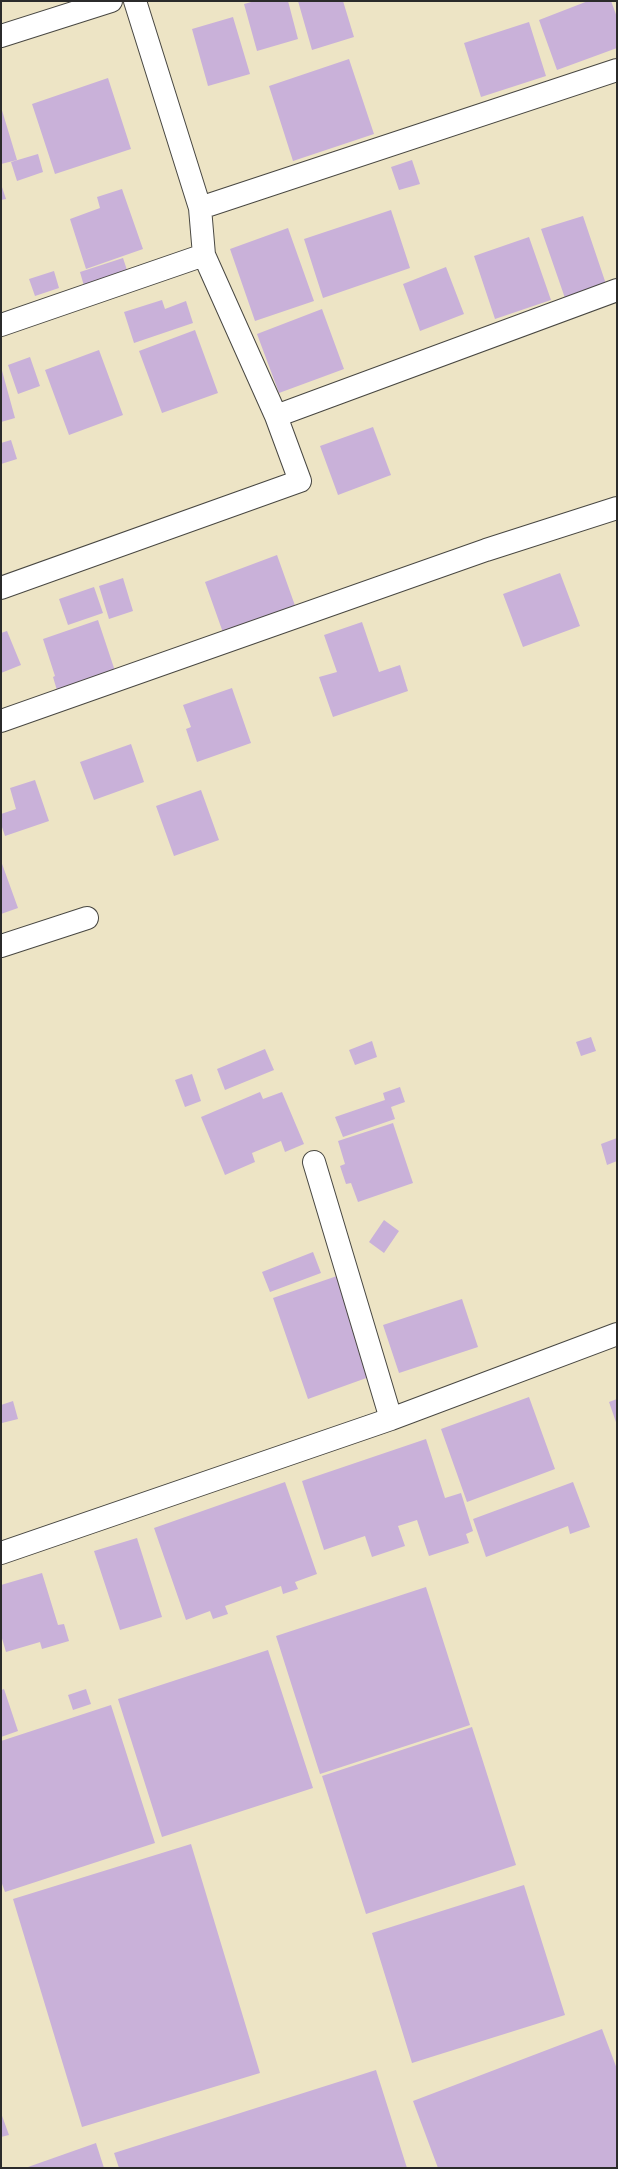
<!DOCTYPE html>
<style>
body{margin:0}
#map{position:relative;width:618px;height:2169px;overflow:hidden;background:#ede4c5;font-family:Pangolin,sans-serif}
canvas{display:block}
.frame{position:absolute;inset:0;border:2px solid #2b2b2b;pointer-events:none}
</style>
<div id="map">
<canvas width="618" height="2169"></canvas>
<div class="frame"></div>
</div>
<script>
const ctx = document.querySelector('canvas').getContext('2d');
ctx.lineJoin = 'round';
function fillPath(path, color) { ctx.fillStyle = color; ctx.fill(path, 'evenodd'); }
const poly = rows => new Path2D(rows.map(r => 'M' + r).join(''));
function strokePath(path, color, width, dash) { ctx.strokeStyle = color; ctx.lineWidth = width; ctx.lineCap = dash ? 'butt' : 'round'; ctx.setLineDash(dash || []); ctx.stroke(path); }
fillPath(poly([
 [255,1,288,1,298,39,257,51,244,4],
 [298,1,343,1,354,37,312,50],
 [588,1,611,1,617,17,617,48,557,70,539,20],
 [233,17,250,74,208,86,192,29],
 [529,22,546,76,481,97,464,43],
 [349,59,374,134,293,161,269,86],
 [108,78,131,149,55,174,32,104],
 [1,107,17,160,1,164],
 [38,154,43,172,17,181,11,162],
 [412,160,420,184,399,190,391,167],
 [1,184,6,199,1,200],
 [122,189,143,249,86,269,70,219,100,208,97,197],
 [391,210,410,268,323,298,304,239],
 [583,216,607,287,566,301,541,229],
 [288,228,314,301,255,321,230,249],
 [529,237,551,300,495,319,474,256],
 [123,258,130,279,86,293,80,272],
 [446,267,464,314,420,331,403,284],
 [54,271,59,288,35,296,29,279],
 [162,300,165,309,186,301,193,323,134,343,124,312],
 [322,309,344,369,279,393,257,334],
 [195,330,218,393,162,413,139,351],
 [99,350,123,415,69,435,45,370],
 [30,357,40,386,18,394,8,365],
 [1,367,15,418,1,422],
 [373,427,391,475,338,495,320,446],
 [11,440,17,459,1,464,1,443],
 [277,555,298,614,226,641,205,582],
 [560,573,580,626,523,647,503,594],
 [123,578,133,611,109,619,99,586],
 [94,587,103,613,68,625,59,599],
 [98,620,117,677,59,697,53,677,55,676,43,639],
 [362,622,379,672,400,665,408,691,333,717,319,677,337,672,324,635],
 [7,631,21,665,1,673,1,633],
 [232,688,251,743,197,762,186,729,191,727,183,705],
 [131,744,144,782,94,800,80,762],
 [35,780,49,821,5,836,1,824,1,814,16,809,10,788],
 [201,790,219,840,174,856,156,806],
 [1,861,18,908,1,914],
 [591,1037,596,1051,581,1056,576,1042],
 [372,1041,377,1057,355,1065,349,1050],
 [265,1049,274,1070,225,1090,217,1069],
 [192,1074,201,1101,185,1107,175,1080],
 [400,1087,405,1102,391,1107,395,1119,343,1137,335,1117,385,1100,383,1093],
 [260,1092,263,1099,282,1092,304,1144,285,1152,281,1141,252,1153,255,1162,225,1175,201,1117],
 [393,1123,413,1183,358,1202,351,1183,346,1184,340,1166,345,1164,338,1141],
 [617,1138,617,1161,607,1165,601,1144],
 [384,1220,399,1231,384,1253,369,1242],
 [313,1252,321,1273,270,1292,262,1272],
 [337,1276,372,1376,308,1399,273,1298],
 [462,1299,478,1347,399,1373,383,1325],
 [529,1397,555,1469,467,1502,441,1429],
 [617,1399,617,1425,609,1402],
 [13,1401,18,1419,2,1423,1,1405],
 [426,1439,445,1498,461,1493,473,1531,466,1534,469,1543,429,1556,417,1520,398,1526,405,1546,372,1557,365,1536,324,1550,302,1481],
 [285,1482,317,1574,295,1582,298,1589,283,1594,281,1586,225,1606,228,1614,213,1619,210,1611,186,1620,154,1528],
 [573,1482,590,1527,570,1534,568,1526,486,1557,473,1519],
 [137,1538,162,1617,120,1630,94,1551],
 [42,1573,58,1625,64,1624,69,1641,42,1649,40,1642,6,1652,1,1635,1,1585],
 [426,1587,470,1725,320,1774,276,1636],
 [268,1650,313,1788,162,1837,118,1699],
 [4,1689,18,1731,1,1737,1,1690],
 [86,1689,91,1704,73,1710,68,1695],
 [111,1705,155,1843,5,1892,1,1881,1,1741],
 [472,1727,516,1865,366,1914,322,1776],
 [191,1844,260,2073,82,2127,13,1899],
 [524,1885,565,2015,412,2063,372,1933],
 [602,2029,617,2069,617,2168,438,2168,413,2101],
 [376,2070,407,2168,119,2168,114,2153],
 [1,2113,9,2135,1,2137],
 [96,2143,104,2168,29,2168,28,2167]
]), '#c9b1d9');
const minor = poly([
 [1,36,111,1],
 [200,208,617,70],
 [1,325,204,255],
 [276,416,617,290],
 [1,588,300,481,276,416,204,255,200,208,135,1],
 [1,721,486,550,617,508],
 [1,946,87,918],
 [314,1162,391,1419],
 [1,1553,391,1419,617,1334]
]);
strokePath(minor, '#484742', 24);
strokePath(minor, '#fff', 22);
</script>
